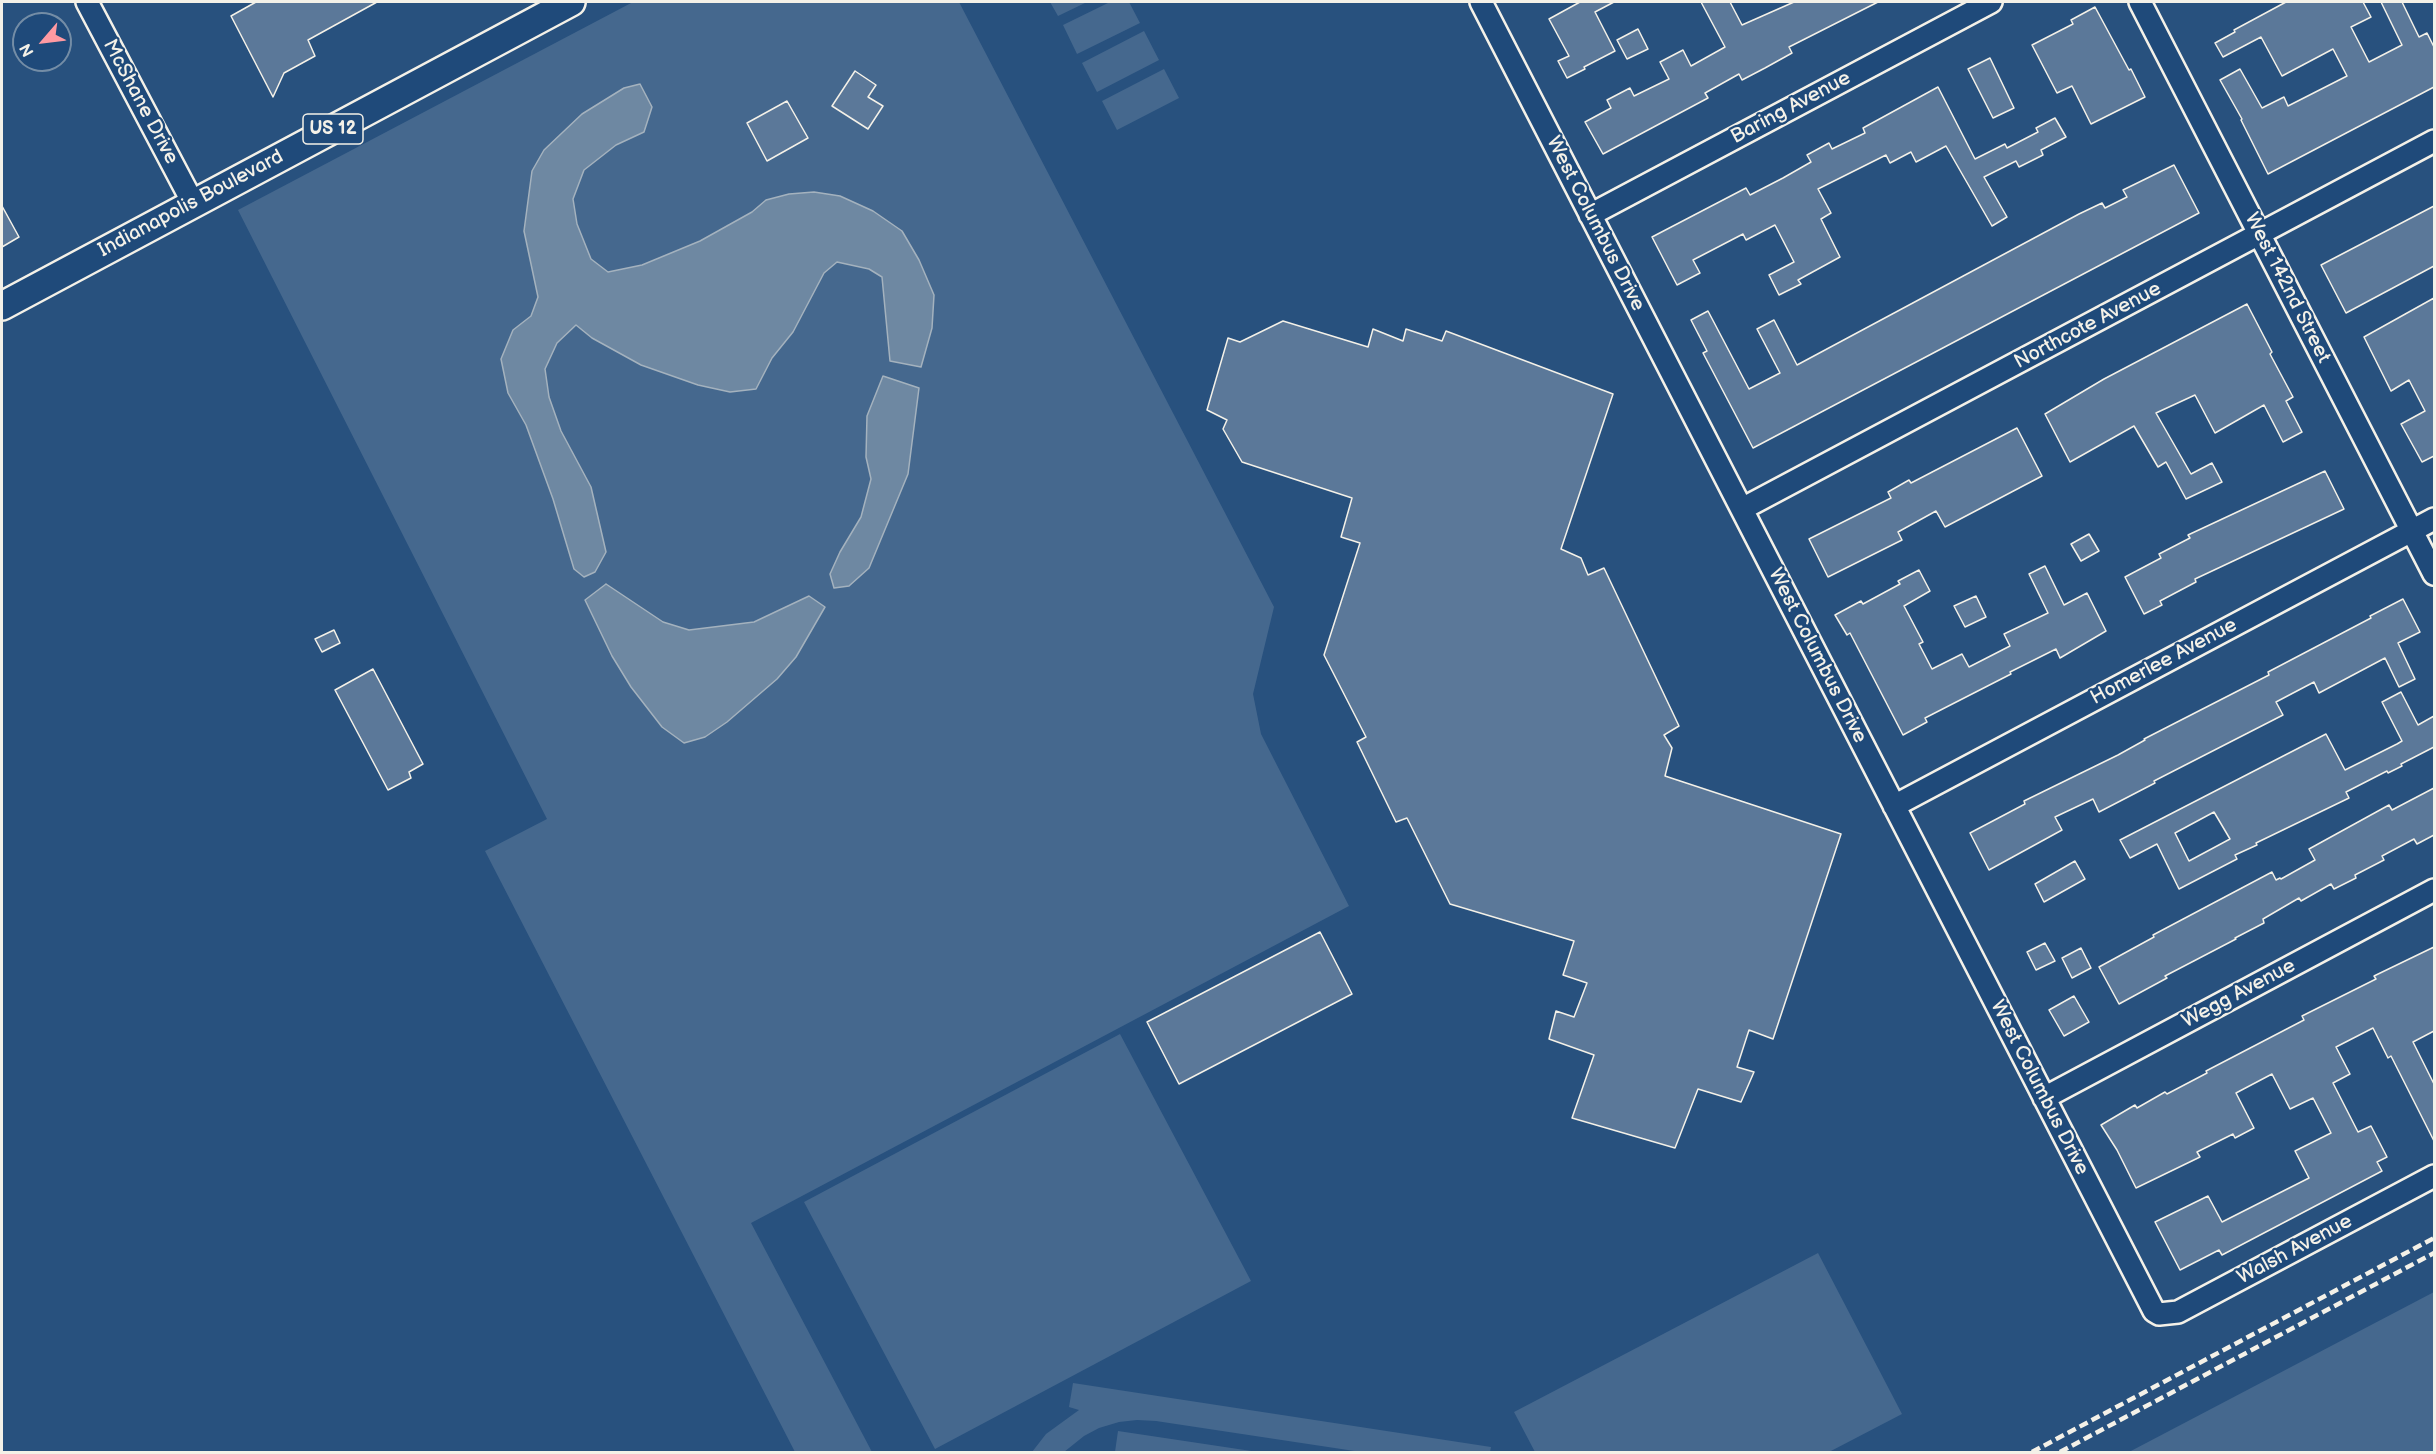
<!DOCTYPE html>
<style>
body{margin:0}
#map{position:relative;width:2436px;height:1454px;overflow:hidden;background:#28517e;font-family:"Balsamiq Sans",sans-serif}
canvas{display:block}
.frame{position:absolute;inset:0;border:3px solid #f4f1e8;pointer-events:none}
.north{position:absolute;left:12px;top:12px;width:60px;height:60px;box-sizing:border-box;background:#1f4a7a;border:2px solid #748da6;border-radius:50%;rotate:242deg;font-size:16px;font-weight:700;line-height:24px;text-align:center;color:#f4f1e8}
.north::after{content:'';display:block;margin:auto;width:21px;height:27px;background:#ff9aa2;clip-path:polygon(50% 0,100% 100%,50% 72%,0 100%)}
</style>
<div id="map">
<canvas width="2436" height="1454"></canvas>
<div class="frame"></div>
<div class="north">N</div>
</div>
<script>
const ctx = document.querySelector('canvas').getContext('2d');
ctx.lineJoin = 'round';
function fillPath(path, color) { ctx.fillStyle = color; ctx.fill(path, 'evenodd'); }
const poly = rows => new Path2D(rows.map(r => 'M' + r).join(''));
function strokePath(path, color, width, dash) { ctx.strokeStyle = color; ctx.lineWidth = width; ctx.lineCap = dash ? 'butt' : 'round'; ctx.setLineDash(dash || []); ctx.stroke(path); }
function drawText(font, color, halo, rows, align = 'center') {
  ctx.font = font + ' "Balsamiq Sans",sans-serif'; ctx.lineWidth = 4.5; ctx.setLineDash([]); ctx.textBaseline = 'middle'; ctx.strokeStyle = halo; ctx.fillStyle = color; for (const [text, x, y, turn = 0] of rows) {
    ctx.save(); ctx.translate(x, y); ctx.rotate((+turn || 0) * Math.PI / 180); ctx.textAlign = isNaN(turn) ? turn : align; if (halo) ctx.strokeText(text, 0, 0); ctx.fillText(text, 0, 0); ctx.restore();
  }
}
fillPath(poly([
 [633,2,959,2,1274,607,1253,694,1261,734,1349,906,751,1223,872,1452,795,1452,485,851,547,819,238,210],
 [1050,2,1087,2,1058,16],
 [1110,2,1129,2,1140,23,1077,54,1063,25],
 [1144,31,1159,60,1097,92,1082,63],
 [1164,69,1179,98,1117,130,1102,101],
 [1120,1034,1251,1281,935,1449,804,1202],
 [1818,1253,1902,1414,1829,1452,1535,1452,1514,1412],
 [2434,1292,2434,1452,2129,1452],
 [1073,1383,1491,1447,1490,1452,1361,1452,1156,1421,1137,1420,1119,1422,1099,1428,1084,1436,1064,1452,1032,1452,1046,1434,1079,1410,1069,1407],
 [1118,1431,1258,1452,1115,1452]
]), '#45688e');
const water = poly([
 [640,84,652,107,644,132,616,145,584,170,573,199,577,224,591,259,608,272,642,265,700,241,752,212,766,200,789,194,814,192,840,196,873,211,902,231,919,260,934,295,932,328,921,367,890,361,882,277,869,269,837,262,824,273,793,332,772,358,756,389,730,392,698,385,641,365,592,338,576,325,557,343,545,369,549,397,561,431,591,487,606,552,595,572,584,577,574,569,553,499,526,425,508,393,501,359,513,330,531,316,538,297,524,231,532,171,544,150,582,114,624,88,640,84],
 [883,376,919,388,908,474,869,568,849,586,834,588,830,574,840,552,861,517,871,479,866,457,867,416,883,376],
 [606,584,663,622,689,630,754,622,809,596,825,607,796,657,777,679,727,722,705,737,684,743,662,727,631,687,612,656,585,600,606,584]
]);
fillPath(water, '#6e88a2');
strokePath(water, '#a4b2be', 1.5);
const building = poly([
 [256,2,377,2,308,40,315,56,284,73,273,97,231,16,256,2],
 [1580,2,1614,2,1595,12,1615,51,1584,67,1585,69,1567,78,1558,61,1569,56,1549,19,1580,2],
 [1701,2,1730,2,1742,25,1794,2,1878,2,1789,47,1792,53,1765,68,1742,80,1739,74,1705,93,1708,98,1603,154,1585,122,1611,108,1607,100,1630,88,1634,96,1669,79,1660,62,1683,50,1691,66,1725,47,1701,2],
 [2286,2,2363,2,2371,17,2351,27,2369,62,2402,45,2381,2,2402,2,2419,37,2427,33,2434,47,2434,87,2268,174,2241,120,2242,119,2220,80,2240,69,2262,108,2284,97,2288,106,2347,76,2333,49,2282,76,2261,37,2223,57,2215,43,2235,32,2234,30,2286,2],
 [2095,7,2129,70,2131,69,2145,97,2091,124,2072,86,2057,93,2032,45,2073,24,2071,20,2095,7],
 [1638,29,1648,49,1627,59,1617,40,1638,29],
 [1990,58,2014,108,1993,118,1968,69,1990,58],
 [855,71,876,85,868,97,883,106,868,129,832,106,855,71],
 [1938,87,1975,159,2005,144,2007,148,2038,132,2036,128,2055,118,2066,137,2041,150,2043,155,2019,167,2016,161,1984,177,2007,217,1992,226,1946,146,1916,162,1911,152,1890,163,1886,155,1818,189,1831,213,1821,219,1840,257,1798,280,1801,284,1779,295,1769,275,1794,262,1775,225,1746,240,1743,234,1693,260,1700,273,1677,285,1652,237,1746,188,1750,195,1783,178,1811,162,1807,155,1829,143,1832,149,1865,133,1863,128,1938,87],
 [787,101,808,138,767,161,747,123,787,101],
 [2174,165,2199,213,1753,448,1703,353,1707,351,1691,320,1708,311,1749,389,1780,373,1757,329,1774,320,1797,365,2079,214,2102,203,2105,208,2127,197,2123,190,2174,165],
 [2,206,19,237,2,247,2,206],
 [2434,206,2434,266,2346,313,2321,265,2434,206],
 [2434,298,2434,456,2422,462,2401,424,2425,411,2409,380,2391,391,2364,337,2434,298],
 [2247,304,2272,352,2270,354,2293,397,2286,401,2302,432,2283,442,2264,405,2215,433,2195,395,2156,413,2191,474,2212,463,2222,482,2186,499,2166,462,2158,467,2134,426,2070,462,2045,414,2104,379,2247,304],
 [1283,321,1368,347,1373,329,1403,341,1406,329,1442,341,1446,331,1613,394,1561,549,1581,558,1588,575,1604,568,1679,726,1664,735,1672,748,1665,776,1841,834,1773,1039,1749,1030,1737,1067,1754,1072,1741,1102,1698,1089,1675,1148,1572,1118,1594,1055,1549,1039,1556,1011,1574,1017,1587,983,1563,975,1574,941,1450,904,1407,818,1396,822,1357,742,1366,737,1324,655,1360,543,1341,537,1352,498,1242,462,1223,429,1227,420,1207,410,1228,338,1240,342,1283,321],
 [2017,428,2042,476,1945,527,1936,511,1898,532,1902,540,1828,577,1809,539,1891,498,1888,492,1909,480,1911,483,2017,428],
 [2325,471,2344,509,2195,579,2196,582,2160,601,2162,605,2144,614,2125,577,2161,558,2159,554,2190,538,2188,535,2325,471],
 [2089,534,2099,551,2081,561,2071,544,2089,534],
 [2045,566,2064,605,2087,593,2106,631,2060,658,2056,649,2010,672,2011,674,1925,718,1927,722,1903,735,1850,633,1847,635,1835,615,1861,601,1863,604,1900,584,1898,581,1919,570,1930,591,1904,606,1923,642,1919,644,1932,669,1962,654,1969,667,2010,646,2004,634,2048,613,2029,574,2045,566],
 [1976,596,1986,617,1965,627,1954,606,1976,596],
 [2403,599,2420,632,2398,643,2415,679,2399,687,2385,658,2319,693,2314,682,2276,702,2283,715,2154,781,2155,783,2099,812,2093,799,2055,817,2062,830,1989,870,1970,833,2025,804,2024,801,2118,755,2145,740,2144,739,2269,675,2268,672,2371,618,2370,616,2403,599],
 [334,630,340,643,322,652,315,639,334,630],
 [373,669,423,764,409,772,411,778,388,790,335,690,373,669],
 [2401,692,2418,725,2434,716,2434,747,2401,764,2402,766,2388,773,2387,771,2346,792,2349,798,2256,843,2257,845,2235,855,2237,859,2179,889,2157,844,2130,858,2120,840,2326,734,2345,770,2397,744,2402,741,2382,702,2401,692],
 [2214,812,2230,839,2189,861,2175,833,2214,812],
 [2434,788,2434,835,2417,844,2414,839,2382,856,2384,860,2355,875,2356,878,2334,889,2331,884,2301,901,2299,898,2263,919,2264,923,2235,938,2236,939,2165,976,2167,978,2119,1004,2099,967,2154,937,2153,935,2272,872,2276,880,2280,878,2281,879,2315,860,2309,849,2389,805,2392,810,2434,788],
 [2075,861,2085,879,2044,902,2035,884,2075,861],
 [1320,932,1352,994,1179,1084,1147,1022,1320,932],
 [2045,943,2055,961,2036,970,2027,952,2045,943],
 [2434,947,2434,1031,2413,1042,2434,1084,2434,1141,2391,1056,2388,1058,2373,1028,2336,1047,2350,1074,2333,1083,2358,1132,2371,1126,2387,1157,2377,1162,2382,1171,2222,1255,2219,1250,2180,1270,2155,1222,2208,1196,2222,1222,2309,1178,2295,1151,2331,1133,2313,1098,2290,1109,2272,1074,2236,1093,2254,1128,2235,1138,2233,1134,2197,1152,2200,1157,2136,1188,2117,1150,2101,1125,2135,1105,2137,1108,2165,1092,2167,1094,2207,1073,2206,1071,2304,1020,2302,1016,2376,979,2374,976,2434,947],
 [2081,948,2091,968,2072,978,2062,958,2081,948],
 [2074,996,2089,1022,2064,1036,2049,1010,2074,996]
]);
fillPath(building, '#5b7899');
strokePath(building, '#f4f1e8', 1.5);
const minor = poly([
 [87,2,193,203],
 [1481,2,2154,1311,2159,1314,2178,1312,2434,1176],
 [2140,2,2434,574],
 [1590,215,1991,2],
 [1742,509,2434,141],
 [1894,806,2434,519],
 [2044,1098,2434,890]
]);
const major = poly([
 [2,306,571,2]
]);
strokePath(minor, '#f4f1e8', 26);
strokePath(major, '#f4f1e8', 32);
strokePath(minor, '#1f4a7a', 21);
strokePath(major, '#1f4a7a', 27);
strokePath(poly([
 [2032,1452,2434,1238],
 [2060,1452,2434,1253]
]), '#f4f1e8', 4.5, [9, 4.5]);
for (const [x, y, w] of [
 [333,129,60]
]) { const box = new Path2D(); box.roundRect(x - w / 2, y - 15, w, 30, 4.5); ctx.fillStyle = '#1f4a7a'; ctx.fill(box); strokePath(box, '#f4f1e8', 1.5); }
drawText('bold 18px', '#f4f1e8', null, [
 ["US 12",333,129]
]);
drawText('20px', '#f4f1e8', '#1f4a7a', [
 ["McShane Drive",140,102,62],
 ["Baring Avenue",1791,108,-28],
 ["Indianapolis Boulevard",191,204,-28],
 ["West Columbus Drive",1595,224,63],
 ["West 142nd Street",2287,288,63],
 ["Northcote Avenue",2088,326,-28],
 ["West Columbus Drive",1817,656,63],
 ["Homerlee Avenue",2164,662,-28],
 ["Wegg Avenue",2239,994,-28],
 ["West Columbus Drive",2039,1088,63],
 ["Walsh Avenue",2295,1250,-28]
]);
</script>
